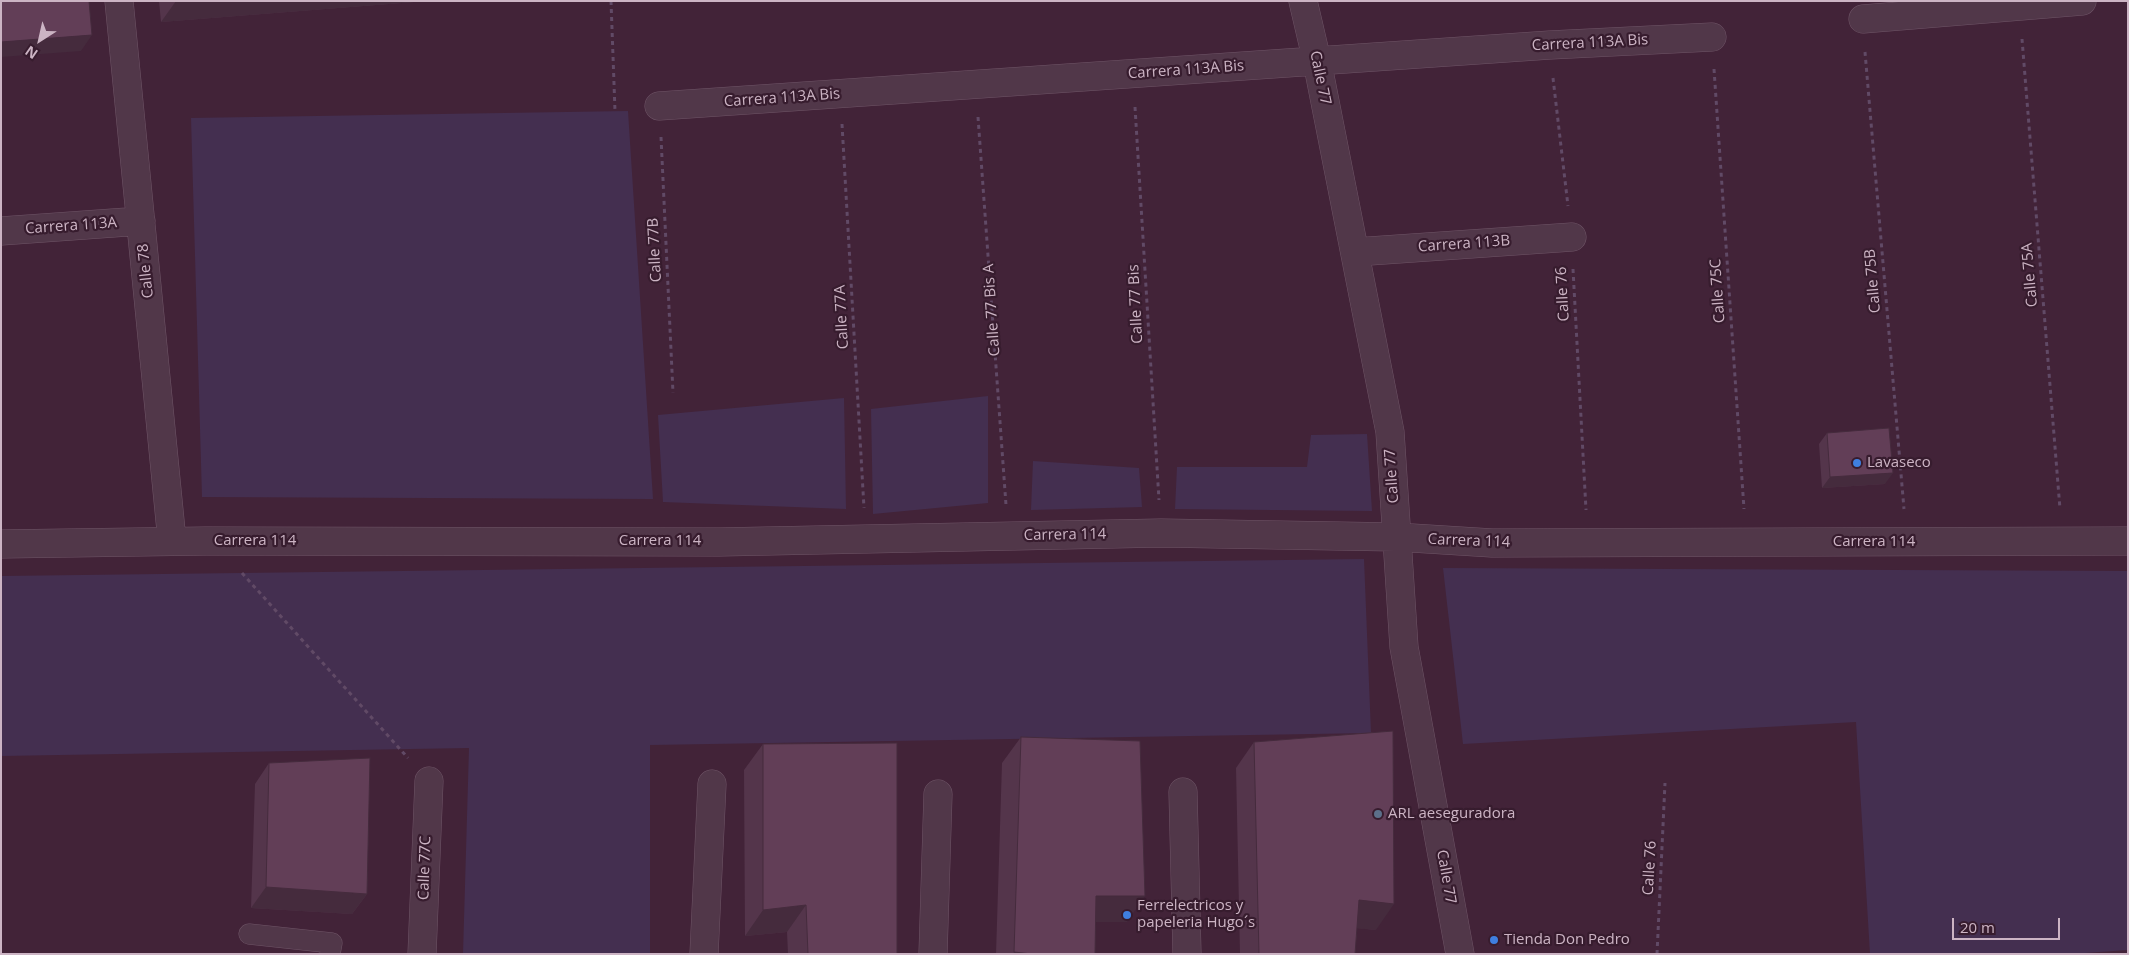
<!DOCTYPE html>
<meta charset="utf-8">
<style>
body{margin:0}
#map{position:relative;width:2129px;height:955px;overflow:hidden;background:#422338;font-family:"Open Sans",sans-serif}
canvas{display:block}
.frame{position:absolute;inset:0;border:2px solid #ccb4c4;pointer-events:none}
.north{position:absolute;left:15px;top:15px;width:50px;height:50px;-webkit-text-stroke:4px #371c2e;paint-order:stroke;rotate:215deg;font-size:14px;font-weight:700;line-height:20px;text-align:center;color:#ccb4c4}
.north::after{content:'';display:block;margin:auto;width:18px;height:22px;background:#ccb4c4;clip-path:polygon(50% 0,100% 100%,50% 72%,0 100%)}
.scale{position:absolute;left:1952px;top:918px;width:108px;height:22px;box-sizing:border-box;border:2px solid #ccb4c4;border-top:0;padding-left:6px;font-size:15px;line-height:18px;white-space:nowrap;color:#ccb4c4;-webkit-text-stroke:4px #371c2e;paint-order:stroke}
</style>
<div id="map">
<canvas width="2129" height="955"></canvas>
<div class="frame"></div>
<div class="north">N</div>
<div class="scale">20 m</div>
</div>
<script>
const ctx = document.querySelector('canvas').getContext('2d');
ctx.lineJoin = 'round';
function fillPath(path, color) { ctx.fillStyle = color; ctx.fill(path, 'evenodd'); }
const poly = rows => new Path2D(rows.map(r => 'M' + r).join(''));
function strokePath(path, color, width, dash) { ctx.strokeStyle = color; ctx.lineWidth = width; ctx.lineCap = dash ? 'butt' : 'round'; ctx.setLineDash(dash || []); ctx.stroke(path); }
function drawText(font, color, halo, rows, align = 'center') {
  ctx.font = font + ' "Open Sans",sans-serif'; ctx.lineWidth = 4.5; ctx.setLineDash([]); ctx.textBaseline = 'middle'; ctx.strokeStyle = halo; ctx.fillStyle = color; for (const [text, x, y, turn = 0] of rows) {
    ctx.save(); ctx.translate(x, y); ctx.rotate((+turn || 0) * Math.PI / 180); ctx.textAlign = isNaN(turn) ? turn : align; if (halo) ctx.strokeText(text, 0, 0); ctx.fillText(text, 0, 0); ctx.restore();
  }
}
fillPath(poly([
 [628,111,653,499,202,497,191,118],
 [988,396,988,503,873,514,871,409],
 [844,398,846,509,663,502,658,415],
 [1367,434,1372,511,1175,509,1177,467,1307,467,1311,435],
 [1033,461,1139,468,1142,507,1031,510],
 [1364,559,1371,733,650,745,650,954,463,954,469,748,1,756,1,576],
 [1443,568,2128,571,2128,950,2071,954,1870,954,1856,722,1463,744]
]), '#442f50');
const lane = poly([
 [249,934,332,943,330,954]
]);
const street = poly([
 [119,1,172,541],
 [1303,1,1317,61,1390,432,1404,647,1460,954],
 [1863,19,2082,1],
 [659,106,1550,45,1712,37],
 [1,231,141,221],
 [1355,252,1572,237],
 [1,544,206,541,719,542,1161,533,1396,537,1492,543,2128,541],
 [1183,792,1187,954],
 [422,954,429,781],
 [704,954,712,784],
 [933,954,938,794]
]);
strokePath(lane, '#6f5567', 21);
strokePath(street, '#6f5567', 29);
strokePath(poly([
 [611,1,615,111],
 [2022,39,2060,509],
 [1865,52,1904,509],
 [1714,69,1744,509],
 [1553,78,1568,206],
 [1135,107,1159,500],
 [978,117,1006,505],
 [842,124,864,508],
 [661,137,673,393],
 [1573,269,1586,510],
 [242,573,408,758],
 [1657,954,1665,783]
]), '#614a66', 3, [4, 4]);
strokePath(lane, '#513749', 20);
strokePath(street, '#513749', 28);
fillPath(poly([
 [159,1,427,1,161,22],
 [1827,433,1885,484,1822,488,1819,444],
 [1021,737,1127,922,1095,922,1095,954,996,954,1002,763],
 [1254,742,1376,930,1357,928,1355,954,1240,954,1236,768],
 [763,744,897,954,788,954,787,932,745,936,744,770],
 [269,763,367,894,352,914,251,908,255,784]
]), '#54354b');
fillPath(poly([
 [176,1,427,1,161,22],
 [92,35,81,51,1,57,1,42],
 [1893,473,1885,484,1822,488,1830,477],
 [266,887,367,894,352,914,251,908],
 [1096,896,1145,896,1127,922,1077,922],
 [1359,900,1394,904,1376,930,1341,927],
 [806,905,787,932,745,936,763,910],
 [1014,952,1032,954,1013,954]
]), '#452b3d');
const building = poly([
 [1,1,89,1,92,35,1,42,1,1],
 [1889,428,1893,473,1830,477,1827,433,1889,428],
 [1393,731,1394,904,1359,900,1355,954,1259,954,1254,742,1393,731],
 [1021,737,1140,741,1145,896,1096,896,1095,954,1032,954,1014,952,1021,737],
 [897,743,897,954,808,954,806,905,763,910,763,744,897,743],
 [370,758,367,894,266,887,269,763,370,758]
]);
fillPath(building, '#623e57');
strokePath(building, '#452b3d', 1);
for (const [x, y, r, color] of [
 [1857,463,5,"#3f7fe0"],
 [1378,814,5,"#5c6f8a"],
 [1127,915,5,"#3f7fe0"],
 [1494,940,5,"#3f7fe0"]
]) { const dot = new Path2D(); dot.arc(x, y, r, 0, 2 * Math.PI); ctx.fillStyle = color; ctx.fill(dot); strokePath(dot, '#371c2e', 2); }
drawText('15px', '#ccb4c4', '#371c2e', [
 ["Carrera 113A Bis",1590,43,-3],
 ["Carrera 113A Bis",1186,70,-4],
 ["Calle 77",1320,78,78],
 ["Carrera 113A Bis",782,98,-4],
 ["Carrera 113A",71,226,-4],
 ["Carrera 113B",1464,244,-4],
 ["Calle 77B",655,250,-93],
 ["Calle 78",146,271,-96],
 ["Calle 75A",2030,275,-95],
 ["Calle 75B",1873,281,-95],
 ["Calle 75C",1718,291,-94],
 ["Calle 76",1563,294,-93],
 ["Calle 77 Bis",1136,304,-93],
 ["Calle 77 Bis A",992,310,-94],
 ["Calle 77A",842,317,-93],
 ["Calle 77",1392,476,-94],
 ["Carrera 114",1065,535,-1],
 ["Carrera 114",255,541],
 ["Carrera 114",660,541],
 ["Carrera 114",1469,541,2],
 ["Carrera 114",1874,542],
 ["Calle 77C",425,868,-88],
 ["Calle 76",1650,868,-87],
 ["Calle 77",1446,877,80]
]);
drawText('15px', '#ccb4c4', '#371c2e', [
 ["Lavaseco",1867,463],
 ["ARL aeseguradora",1388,814],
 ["Ferrelectricos y",1137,906],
 ["papeleria Hugo´s",1137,923],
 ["Tienda Don Pedro",1504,940]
], 'left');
</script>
